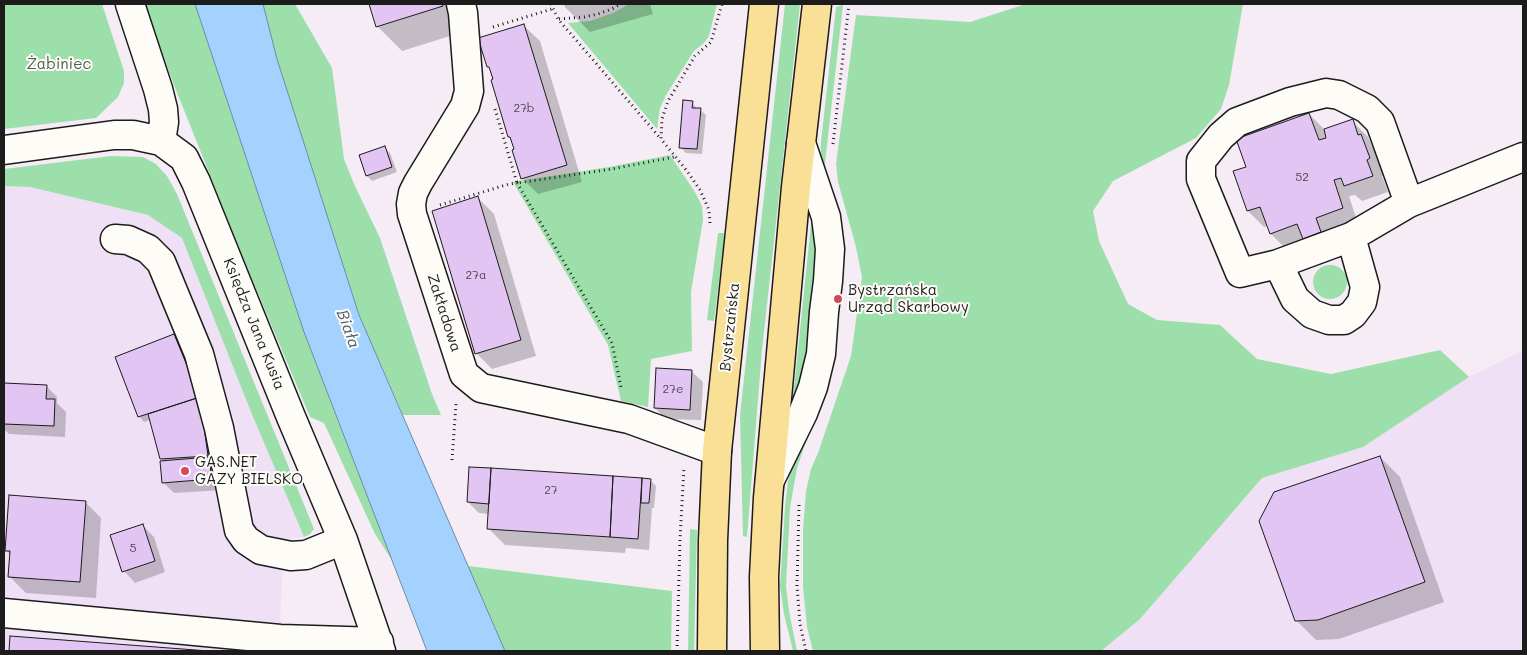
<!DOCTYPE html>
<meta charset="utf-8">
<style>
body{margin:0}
#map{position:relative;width:1527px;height:655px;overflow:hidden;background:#f5ecf6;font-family:Mali,sans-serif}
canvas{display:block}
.frame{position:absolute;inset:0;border:5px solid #1c1c1c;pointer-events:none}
</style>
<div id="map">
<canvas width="1527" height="655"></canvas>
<div class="frame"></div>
</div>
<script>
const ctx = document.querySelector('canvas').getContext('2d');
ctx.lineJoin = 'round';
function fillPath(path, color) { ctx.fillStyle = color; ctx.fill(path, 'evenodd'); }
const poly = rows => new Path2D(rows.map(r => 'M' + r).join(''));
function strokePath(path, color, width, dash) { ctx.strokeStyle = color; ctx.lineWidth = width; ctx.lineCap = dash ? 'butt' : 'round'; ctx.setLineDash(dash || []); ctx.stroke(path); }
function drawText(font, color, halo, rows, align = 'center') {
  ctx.font = font + ' Mali,sans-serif'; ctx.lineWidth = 4; ctx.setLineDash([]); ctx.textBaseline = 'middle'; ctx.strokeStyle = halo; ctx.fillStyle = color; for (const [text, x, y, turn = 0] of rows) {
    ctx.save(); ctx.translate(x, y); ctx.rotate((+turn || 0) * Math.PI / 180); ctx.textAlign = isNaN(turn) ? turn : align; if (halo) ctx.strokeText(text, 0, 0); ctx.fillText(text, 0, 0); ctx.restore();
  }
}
fillPath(poly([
 [4,186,30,187,148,215,182,238,251,412,304,537,284,540,280,620,281,620,281,651,4,651],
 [1523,350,1523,651,1101,651,1140,619,1262,478,1363,447,1469,377]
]), '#efe0f5');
fillPath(poly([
 [4,4,102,4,124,71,124,83,118,97,96,118,4,129],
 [143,4,195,4,304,332,392,560,375,534,324,423,310,417,244,260,174,85],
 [263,4,295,4,332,68,344,159,354,184,380,238,432,394,441,415,403,415,359,315,277,59],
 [629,4,717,4,709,36,704,43,694,51,666,95,660,108,657,129,568,23,590,21,613,13],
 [785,4,800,4,762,350,747,537,743,536,740,415],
 [1026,4,1243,4,1229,85,1221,109,1196,138,1113,181,1093,211,1099,241,1128,304,1157,320,1220,325,1257,359,1331,374,1440,350,1469,377,1363,447,1262,478,1140,619,1101,651,813,651,807,627,803,587,803,530,806,491,811,469,818,453,851,356,862,277,856,247,838,182,836,164,856,15,970,22],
 [843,5,825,163,827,179,820,166,821,142,836,7],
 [670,155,695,192,702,206,703,220,691,292,692,351,651,359,648,407,621,401,608,345,513,182,609,167],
 [111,156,143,157,156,164,167,176,177,194,314,529,310,534,304,537,251,412,182,238,148,215,30,187,4,186,4,169],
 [813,221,819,227,808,371,795,401,793,398,811,224],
 [718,233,725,233,714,321,707,320],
 '1313 282a17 17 0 1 1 34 0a17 17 0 1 1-34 0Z',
 [819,404,797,468,790,508,786,586,789,611,797,651,793,651,784,614,780,586,785,507,788,481,792,465],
 [690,529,697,530,694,651,688,651],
 [468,566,672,591,671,651,505,651]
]), '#9ddfaa');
const water = poly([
 [195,4,263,4,277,59,359,315,505,651,427,651,304,332,195,4]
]);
fillPath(water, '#a3d2ff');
strokePath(water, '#6d89a4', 1);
fillPath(poly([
 [371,4,458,4,466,31,402,51,377,26],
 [564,4,650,4,653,14,590,32,565,7],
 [523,25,540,41,582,182,538,194,522,178,495,80,492,70,488,66],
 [692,102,697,109,700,110,706,115,702,154,686,153,680,147],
 [1309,114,1325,130,1352,121,1368,137,1372,146,1377,151,1386,175,1382,176,1388,192,1362,201,1355,195,1349,196,1358,224,1287,250,1271,234,1268,226,1264,227,1248,211,1234,172,1247,167],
 [385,148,390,153,397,172,372,181,367,176],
 [478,198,494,214,536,356,492,369,476,353],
 [174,336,179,341,205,404,222,490,174,493,163,482,164,461,161,458,150,420,144,422,139,416],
 [691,371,703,382,701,420,666,419,655,408],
 [4,384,46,386,57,397,57,403,66,412,65,437,9,434,4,429],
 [1380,457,1400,477,1444,602,1339,639,1316,640,1296,620],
 [470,468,650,480,656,486,654,508,652,508,649,550,626,548,625,553,505,545,489,529,490,514,479,513,468,502],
 [85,502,101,518,96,598,26,593,10,577,11,555,6,550],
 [143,526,154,537,165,572,135,583,124,571],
 [11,637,192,651,10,651]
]), '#0003');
const building = poly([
 [369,4,442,4,443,6,376,27,369,4],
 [524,24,567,165,521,179,512,150,514,149,510,137,508,137,491,80,493,79,489,67,487,67,478,38,524,24],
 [683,100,693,101,692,108,701,108,697,149,679,148,683,100],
 [1309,113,1319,140,1326,138,1324,129,1353,119,1358,135,1361,134,1370,158,1367,160,1373,176,1344,186,1341,178,1334,180,1343,208,1316,218,1321,232,1303,239,1297,224,1270,234,1260,207,1247,211,1233,171,1246,167,1236,139,1309,113],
 [385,146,392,167,366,176,359,155,385,146],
 [478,196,521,340,475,354,432,211,478,196],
 [174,334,200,397,138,417,115,357,174,334],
 [656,368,692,370,690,410,654,408,656,368],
 [4,383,47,385,46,399,55,399,54,426,4,424,4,383],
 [200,397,208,456,160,459,148,414,200,397],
 [1380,456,1425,582,1318,620,1295,621,1259,521,1274,492,1380,456],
 [210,457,211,479,162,483,160,461,210,457],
 [469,467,491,468,489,504,467,502,469,467],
 [491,468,613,476,610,537,487,529,491,468],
 [613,476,642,478,638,539,610,537,613,476],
 [642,478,651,479,649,503,641,503,642,478],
 [9,495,86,501,80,582,8,577,10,551,5,551,9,495],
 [143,524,155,561,122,572,110,535,143,524],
 [10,636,209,651,9,651,10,636]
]);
fillPath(building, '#e2c5f3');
strokePath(building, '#1c1c1c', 1);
const minor = poly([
 [130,4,158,89,163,109,164,122,161,141],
 [461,4,463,13,469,91,465,106,418,183,413,193,411,204,412,214,464,374,481,388,629,419,717,451],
 [4,150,114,135,133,135,161,141,184,158,196,182,291,417,343,540,381,651],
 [1409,203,1380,122,1367,109,1339,95,1326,93,1290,102,1237,122,1221,136,1201,161,1201,179,1240,273,1278,264,1351,237,1409,203,1523,157],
 [115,239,128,240,148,249,161,262,199,354,219,428,239,530,246,540,261,550,291,556,306,555,343,540],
 [1278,264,1295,299,1312,314,1329,320,1344,320,1353,314,1362,302,1365,287,1351,237],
 [770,480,803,413,813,387,821,354,824,312,828,281,830,249,826,217,801,143],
 [4,613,280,639,379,642]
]);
const major = poly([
 [712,651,713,540,717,451,764,4],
 [765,651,764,577,768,498,796,187,817,4]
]);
strokePath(minor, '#1c1c1c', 31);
strokePath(major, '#1c1c1c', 31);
strokePath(poly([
 [551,4,558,19,661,139],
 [559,19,584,17,598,14,612,9,621,4],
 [493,27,552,9],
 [495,109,517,183,612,169,674,157],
 [833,144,849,4],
 [440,205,509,184,517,183,612,343,621,387],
 [710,223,709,210,700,190,687,171,661,139,662,119,668,101,695,56,711,42,722,4],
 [452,460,456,404],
 [799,505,797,586,800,624,806,651],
 [677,651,680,539,684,468]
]), '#1c1c1c', 3, [1, 4]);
strokePath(minor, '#fdfcf7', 28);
strokePath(major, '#fadf96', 28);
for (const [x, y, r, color] of [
 [838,299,5,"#d1495b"],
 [185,471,5,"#d1495b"]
]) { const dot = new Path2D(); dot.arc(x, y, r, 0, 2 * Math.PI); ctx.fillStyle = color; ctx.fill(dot); strokePath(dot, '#fdfcf7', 2); }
drawText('12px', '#4e4652', null, [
 ["27b",524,108],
 ["52",1302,177],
 ["27a",476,275],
 ["27e",673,389],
 ["27",551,490],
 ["5",133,548]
]);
drawText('15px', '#49604e', '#fdfcf7', [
 ["Żabiniec",59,64]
]);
drawText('15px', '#1c1c1c', '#fdfcf7', [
 ["Bystrzańska",848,290],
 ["Urząd Skarbowy",848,307],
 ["GAS.NET",195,462],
 ["GAZY BIELSKO",195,479]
], 'left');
drawText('15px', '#1c1c1c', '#fdfcf7', [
 ["Zakładowa",444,313,72],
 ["Księdza Jana Kusia",254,324,68],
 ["Bystrzańska",730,327,-84]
]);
drawText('italic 16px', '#4b5c6b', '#fdfcf7', [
 ["Biała",348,329,70]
]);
</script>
